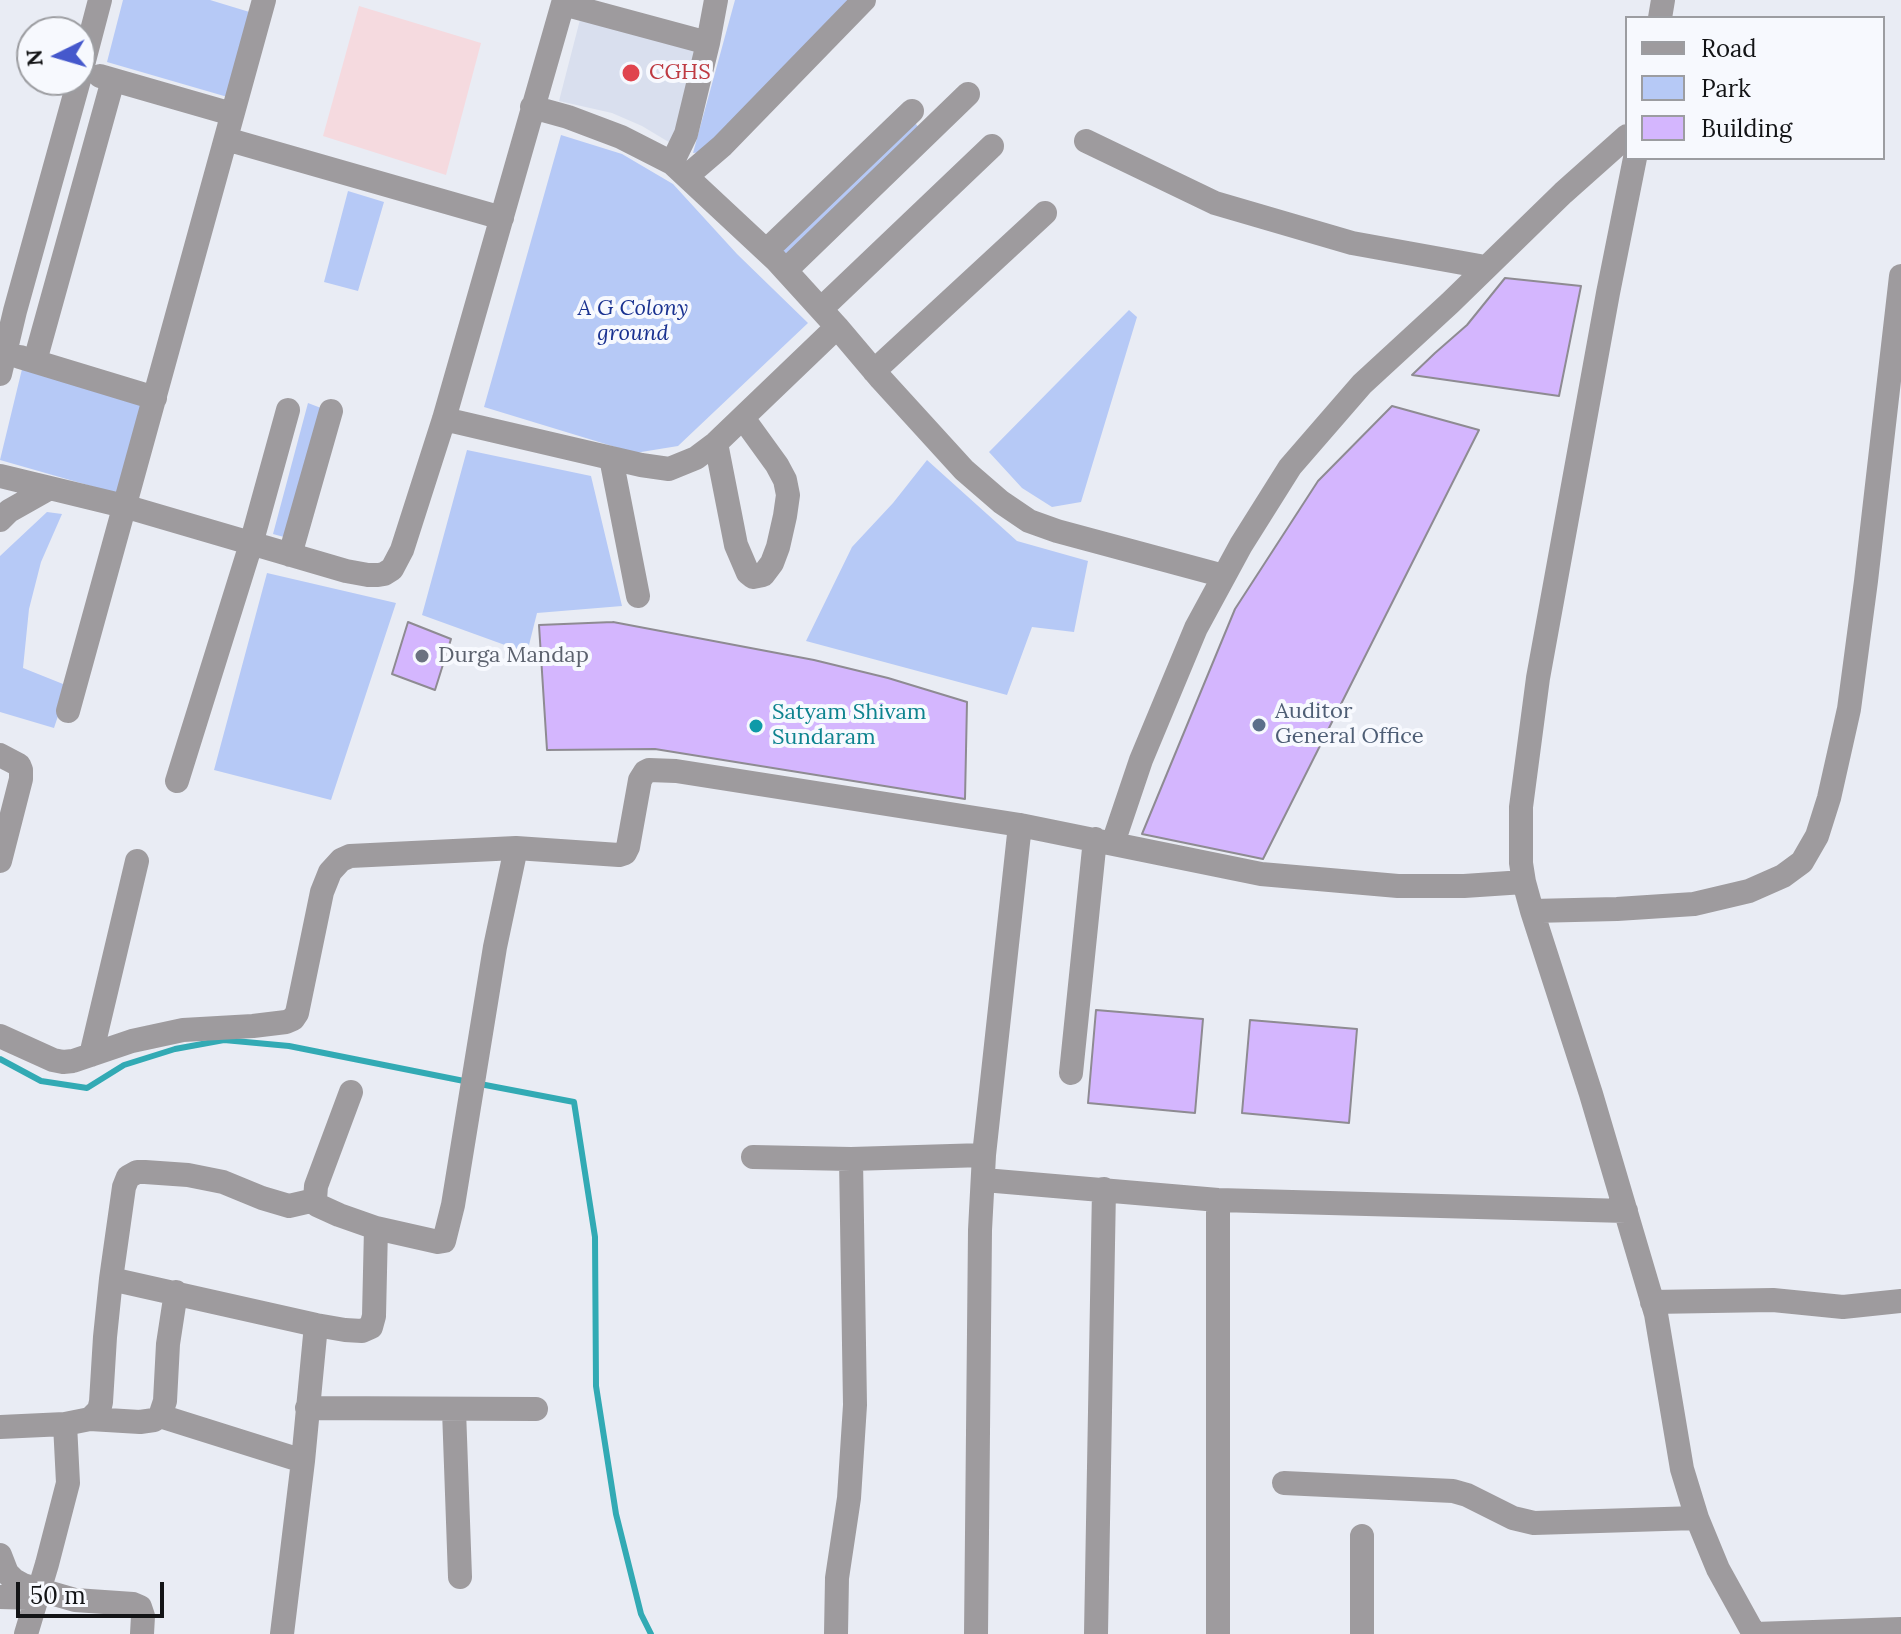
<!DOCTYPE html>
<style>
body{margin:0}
#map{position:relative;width:1901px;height:1634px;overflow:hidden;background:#e9ecf4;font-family:Lora,serif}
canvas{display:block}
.legend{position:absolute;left:1625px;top:16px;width:260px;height:144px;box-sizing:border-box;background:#f7f9fe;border:2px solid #9c9da1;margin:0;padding:10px 14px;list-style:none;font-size:24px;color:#131416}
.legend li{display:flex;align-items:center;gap:16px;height:40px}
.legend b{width:40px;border:2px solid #9c9da1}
.north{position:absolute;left:16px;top:16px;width:80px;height:80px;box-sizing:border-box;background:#f7f9fe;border:2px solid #9c9da1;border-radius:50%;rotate:265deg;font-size:22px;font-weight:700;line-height:32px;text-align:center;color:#131416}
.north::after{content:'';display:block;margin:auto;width:28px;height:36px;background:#4558cc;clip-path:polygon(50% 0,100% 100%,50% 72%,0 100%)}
.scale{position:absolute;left:16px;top:1582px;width:148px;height:36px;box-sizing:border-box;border:4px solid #131416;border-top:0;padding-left:10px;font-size:24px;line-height:28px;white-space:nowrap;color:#131416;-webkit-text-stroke:6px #f7f9fe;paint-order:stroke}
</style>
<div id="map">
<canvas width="1901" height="1634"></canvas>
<ul class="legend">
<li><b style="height:10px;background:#9e9b9e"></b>Road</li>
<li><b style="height:22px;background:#b6c9f6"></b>Park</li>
<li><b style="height:22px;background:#d4b6fe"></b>Building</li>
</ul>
<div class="north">N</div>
<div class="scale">50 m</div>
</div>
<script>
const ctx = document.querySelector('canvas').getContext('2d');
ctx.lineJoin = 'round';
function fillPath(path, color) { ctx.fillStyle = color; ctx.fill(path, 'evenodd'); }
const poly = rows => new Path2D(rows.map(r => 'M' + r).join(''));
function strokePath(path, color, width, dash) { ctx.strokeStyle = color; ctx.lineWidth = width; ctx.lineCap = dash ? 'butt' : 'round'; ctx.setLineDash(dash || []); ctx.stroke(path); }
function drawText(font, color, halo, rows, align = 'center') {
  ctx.font = font + ' Lora,serif'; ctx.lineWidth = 8; ctx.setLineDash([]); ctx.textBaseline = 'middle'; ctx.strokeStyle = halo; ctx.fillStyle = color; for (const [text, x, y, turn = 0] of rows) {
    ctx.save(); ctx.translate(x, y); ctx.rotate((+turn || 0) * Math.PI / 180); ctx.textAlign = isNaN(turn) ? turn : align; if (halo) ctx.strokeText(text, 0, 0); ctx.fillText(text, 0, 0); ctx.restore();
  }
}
fillPath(poly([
 [582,12,704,45,677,147,642,126,612,113,559,101]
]), '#d9dfee');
fillPath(poly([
 [359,6,481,43,446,175,323,136]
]), '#f5dadf');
fillPath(poly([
 [123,0,210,0,256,14,231,98,107,62],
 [735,0,853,0,703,152,693,153],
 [913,120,919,128,788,257,781,249],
 [561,135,622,154,673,184,737,254,808,323,678,446,635,453,484,407],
 [348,191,384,202,358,291,324,282],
 [1129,310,1137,317,1081,502,1052,507,1022,488,989,452],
 [23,365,149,400,126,496,0,460],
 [308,403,321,408,284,537,273,534],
 [467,450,591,476,622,606,537,613,527,653,422,615],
 [927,460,1017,541,1088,561,1074,632,1032,627,1007,695,806,641,852,547,893,503],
 [47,512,62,514,41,562,29,609,23,668,68,686,54,728,0,712,0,556],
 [267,573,396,603,331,800,214,770]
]), '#b6c9f6');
strokePath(poly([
 [0,1059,41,1081,87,1088,124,1065,175,1049,224,1040,289,1046,469,1082],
 [480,1084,574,1102,595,1237,596,1386,616,1514,641,1614,651,1634]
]), '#32aab4', 6);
const building = poly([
 [1505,278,1581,286,1559,396,1412,375,1435,353,1467,325,1505,278],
 [1392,406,1479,430,1263,859,1142,834,1235,609,1318,481,1392,406],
 [408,622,451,639,435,690,392,674,408,622],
 [613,622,814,660,888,678,967,702,965,799,655,749,547,750,539,625,613,622],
 [1096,1010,1203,1019,1195,1113,1088,1103,1096,1010],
 [1250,1020,1357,1029,1349,1123,1242,1113,1250,1020]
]);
fillPath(building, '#d4b6fe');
strokePath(building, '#8e8b92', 2);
strokePath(poly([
 [563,4,708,43,716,0],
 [1660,18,1663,0],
 [80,76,100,0],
 [100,76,232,114],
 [532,107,568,117,621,137,672,163,776,260,837,327,881,379,964,470,1001,502,1029,521,1057,531,1224,576],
 [226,139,502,218],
 [1086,141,1215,203,1352,243,1485,267],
 [1635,158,1608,293,1538,678,1521,807,1521,863,1524,882,1532,911,1591,1094,1656,1314,1682,1469,1697,1518,1718,1569,1754,1634],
 [672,163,686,134,708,43],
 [687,176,722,146,864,0],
 [767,250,912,111],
 [786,270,968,94],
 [821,309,992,146],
 [20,357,155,398],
 [35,361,113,80],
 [874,371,1045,213],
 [0,374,15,311,79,80],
 [444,419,641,465,669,469,696,458,716,443,837,327],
 [716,443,736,545,748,573,753,577,763,575,772,563,778,547,785,516,788,495,785,480,777,465,743,418],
 [611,458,638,596],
 [0,476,124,506,346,571,368,575,378,575,384,574,392,569,402,550,444,419,564,0],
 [0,520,9,511,48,489],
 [290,555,331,411],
 [68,711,264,0],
 [0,755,19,765,21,770,21,779,0,861],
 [177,781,251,544,288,410],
 [1113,843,1141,760,1196,628,1241,545,1290,467,1362,384,1450,303,1563,193,1627,136],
 [1532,911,1617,909,1694,904,1749,891,1783,876,1802,862,1817,836,1829,798,1849,709,1866,581,1901,276],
 [0,1036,53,1060,63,1062,73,1061,132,1041,183,1030,253,1026,286,1022,293,1019,297,1013,322,892,330,872,341,860,350,856,516,848,619,855,625,853,628,847,640,780,645,772,649,770,676,771,1020,825,1261,874,1398,886,1464,886,1524,882],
 [91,1055,137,861],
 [1071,1073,1095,839],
 [351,1092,316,1186,315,1200,317,1205,339,1215,376,1228,438,1242,444,1241,453,1205,495,947,516,848],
 [753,1157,851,1159,984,1155],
 [984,1180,1218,1200,1626,1211],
 [111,1279,316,1325,345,1330,362,1331,371,1327,374,1316,376,1228],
 [1652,1302,1773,1300,1843,1307,1901,1301],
 [307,1408,536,1409],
 [454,1410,460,1577],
 [160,1416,303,1461],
 [90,1419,140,1422,154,1420,160,1416,165,1401,168,1344,176,1292],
 [0,1427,65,1424],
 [1284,1483,1453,1491,1467,1495,1513,1518,1534,1523,1697,1518],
 [0,1555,7,1573,14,1580,23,1585,75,1600,133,1604,140,1607,143,1616,142,1634],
 [0,1597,36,1598],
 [26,1634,47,1564,68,1483,65,1424,90,1419,99,1410,101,1402,105,1337,111,1279,124,1187,128,1177,137,1172,145,1172,188,1175,223,1182,262,1198,289,1206,315,1200],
 [282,1634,303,1461,316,1325],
 [836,1634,837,1578,849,1498,855,1405,851,1159],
 [976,1634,980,1230,984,1155,1020,825],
 [1096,1634,1104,1189],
 [1218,1634,1218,1200],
 [1362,1634,1362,1536],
 [1755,1634,1901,1629]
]), '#9e9b9e', 24);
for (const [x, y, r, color] of [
 [631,73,10,"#e0444e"],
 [422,656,8,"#6b7280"],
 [1259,725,8,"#5c6f8a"],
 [756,726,8,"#0f9aa8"]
]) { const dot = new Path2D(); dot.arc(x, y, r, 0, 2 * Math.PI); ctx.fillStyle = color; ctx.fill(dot); strokePath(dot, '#f7f9fe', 3); }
drawText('22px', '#be3a42', '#f7f9fe', [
 ["CGHS",649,73]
], 'left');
drawText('italic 22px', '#193190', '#f7f9fe', [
 ["A G Colony",633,309],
 ["ground",633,334]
]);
drawText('22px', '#5b616d', '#f7f9fe', [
 ["Durga Mandap",438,656]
], 'left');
drawText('22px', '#4e5e75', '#f7f9fe', [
 ["Auditor",1275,712],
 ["General Office",1275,737]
], 'left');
drawText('22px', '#0d838f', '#f7f9fe', [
 ["Satyam Shivam",772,713],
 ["Sundaram",772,738]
], 'left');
</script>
